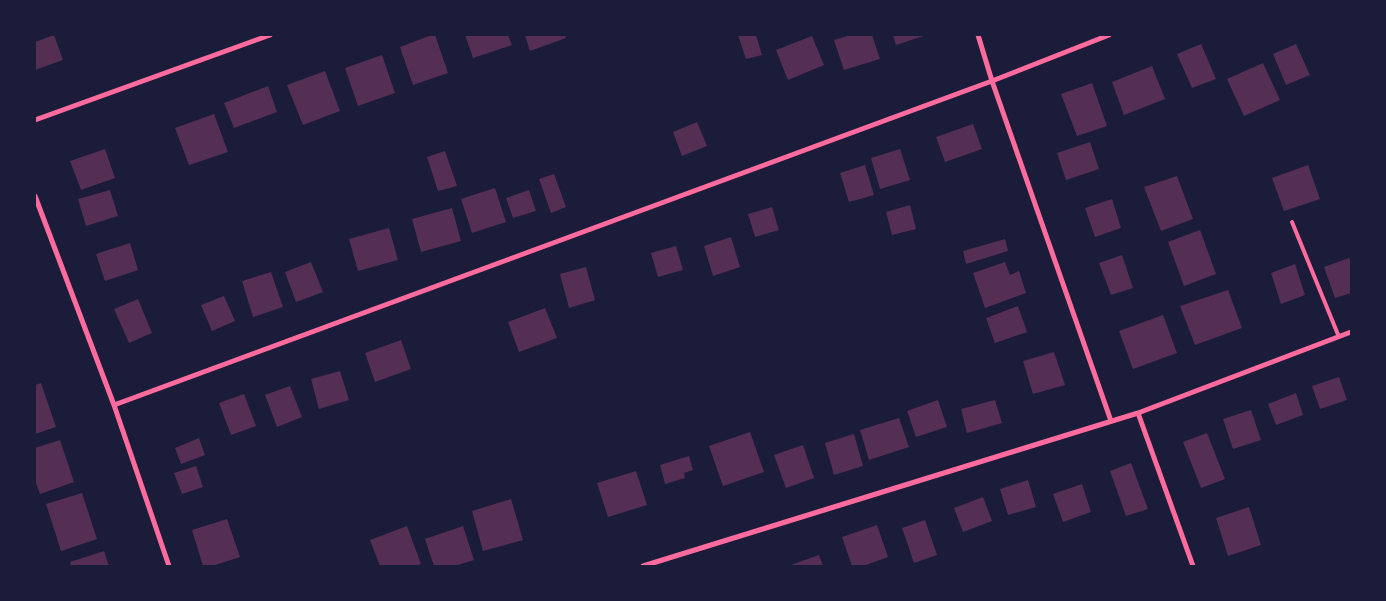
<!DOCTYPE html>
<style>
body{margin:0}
#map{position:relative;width:1386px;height:601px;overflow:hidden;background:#1b1b3a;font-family:Literata,serif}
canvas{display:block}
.frame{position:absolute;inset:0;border:36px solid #1b1b3a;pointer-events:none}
</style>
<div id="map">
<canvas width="1386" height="601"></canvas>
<div class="frame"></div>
</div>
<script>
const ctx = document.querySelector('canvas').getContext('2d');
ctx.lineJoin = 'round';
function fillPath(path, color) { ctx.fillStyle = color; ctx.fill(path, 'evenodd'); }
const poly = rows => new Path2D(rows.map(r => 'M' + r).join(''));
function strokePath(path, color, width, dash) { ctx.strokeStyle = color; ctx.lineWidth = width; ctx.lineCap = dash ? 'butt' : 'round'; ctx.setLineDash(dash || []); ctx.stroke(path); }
fillPath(poly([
 [54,35,63,60,35,70,35,42],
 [432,35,435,35,448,73,413,85,400,47],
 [465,35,508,35,512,45,473,58],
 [525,35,565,35,566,38,530,51],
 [738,35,756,35,762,55,746,59],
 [851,35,872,35,880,59,844,70,834,40],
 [893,35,927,35,896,45],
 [812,36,824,65,788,80,776,50],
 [1201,44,1216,79,1192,88,1177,54],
 [1296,44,1310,75,1286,85,1273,54],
 [382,55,395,93,358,106,345,68],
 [1263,63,1280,100,1244,116,1227,79],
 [1152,66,1165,99,1124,115,1112,82],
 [325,71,340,111,303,125,287,85],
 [1092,83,1107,126,1077,136,1061,94],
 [268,86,277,112,234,128,224,103],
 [214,114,228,152,189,165,175,128],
 [697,122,707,146,682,156,673,132],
 [973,124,982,149,945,162,936,137],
 [1090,142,1099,169,1066,180,1057,153],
 [105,149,115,178,81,190,70,161],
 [900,149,910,180,880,189,871,158],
 [445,151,457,186,438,191,427,157],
 [865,165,874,195,849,202,840,173],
 [1308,165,1320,199,1284,211,1272,178],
 [554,174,566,207,551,213,539,179],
 [1177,176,1193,219,1161,231,1144,187],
 [495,188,506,222,472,233,461,199],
 [110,190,118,216,86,226,78,199],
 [529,190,536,211,513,218,506,198],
 [1112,199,1121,228,1095,237,1085,208],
 [910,205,916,229,892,235,886,212],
 [772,207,779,230,755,237,748,214],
 [452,208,461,241,421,252,412,219],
 [389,228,398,260,358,271,349,239],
 [1200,230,1216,274,1184,286,1168,242],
 [731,237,740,267,713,276,704,246],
 [1005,239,1008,251,966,264,963,251],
 [130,243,138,270,105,281,96,254],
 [676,246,683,270,658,277,651,253],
 [1122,255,1133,288,1111,295,1099,263],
 [1349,258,1351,263,1351,293,1335,298,1324,267],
 [311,262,323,292,296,302,285,272],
 [1005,262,1010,275,1019,271,1026,293,985,308,973,273],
 [1295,264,1305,295,1281,304,1271,273],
 [586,267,595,300,569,308,560,274],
 [271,272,283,307,253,317,242,281],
 [1228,290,1242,328,1195,345,1180,306],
 [224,296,235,321,212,331,201,305],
 [138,299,152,333,129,343,114,309],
 [1018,306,1027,332,995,343,986,318],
 [545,308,557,338,519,352,508,322],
 [1163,315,1177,353,1133,369,1119,331],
 [401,340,411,369,375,382,365,353],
 [1054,352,1065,385,1033,394,1023,361],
 [340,371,349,400,319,409,311,379],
 [1339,377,1347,400,1320,409,1312,386],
 [41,383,56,427,35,434,35,385],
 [290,386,302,417,277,427,265,395],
 [1296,393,1303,415,1276,425,1268,404],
 [244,394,256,426,231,435,219,403],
 [938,400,947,427,916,437,907,411],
 [995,400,1002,423,967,433,961,409],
 [1251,410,1261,440,1233,449,1223,419],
 [899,418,909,447,869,460,860,430],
 [750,432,764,472,723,486,709,446],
 [1207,433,1225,479,1201,488,1183,442],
 [854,434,863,466,834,475,825,443],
 [199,438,205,455,181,464,175,448],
 [60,440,74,482,40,494,35,480,35,448],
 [803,445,814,478,786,488,774,455],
 [689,456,693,470,684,473,685,478,665,484,660,465],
 [1131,463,1148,509,1126,516,1110,471],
 [196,466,203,487,182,494,174,473],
 [636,471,647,505,608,517,597,483],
 [1028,480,1036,507,1008,515,1000,489],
 [1082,484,1091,512,1063,522,1053,494],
 [82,493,97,539,61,551,46,504],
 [983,497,992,521,963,532,954,508],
 [511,499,523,540,483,551,472,511],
 [1249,507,1261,545,1228,556,1216,518],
 [227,519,240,557,212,566,203,566,192,530],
 [925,520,937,555,914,563,902,528],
 [877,525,888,557,863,566,852,566,842,537],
 [407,526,421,564,416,566,380,566,370,540],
 [463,526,474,560,455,566,434,566,425,539],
 [104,551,109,566,71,566,70,562],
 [819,555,823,566,788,566]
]), '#542f53');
strokePath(poly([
 [1292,222,1339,337]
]), '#ff6b9d', 4);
strokePath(poly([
 [978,35,992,81,1111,421],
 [35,120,270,35],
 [35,196,114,405,169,566],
 [114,405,992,81,1109,35],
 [1138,413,1193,566],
 [643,566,1138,413,1351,332]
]), '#ff6b9d', 5);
</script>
